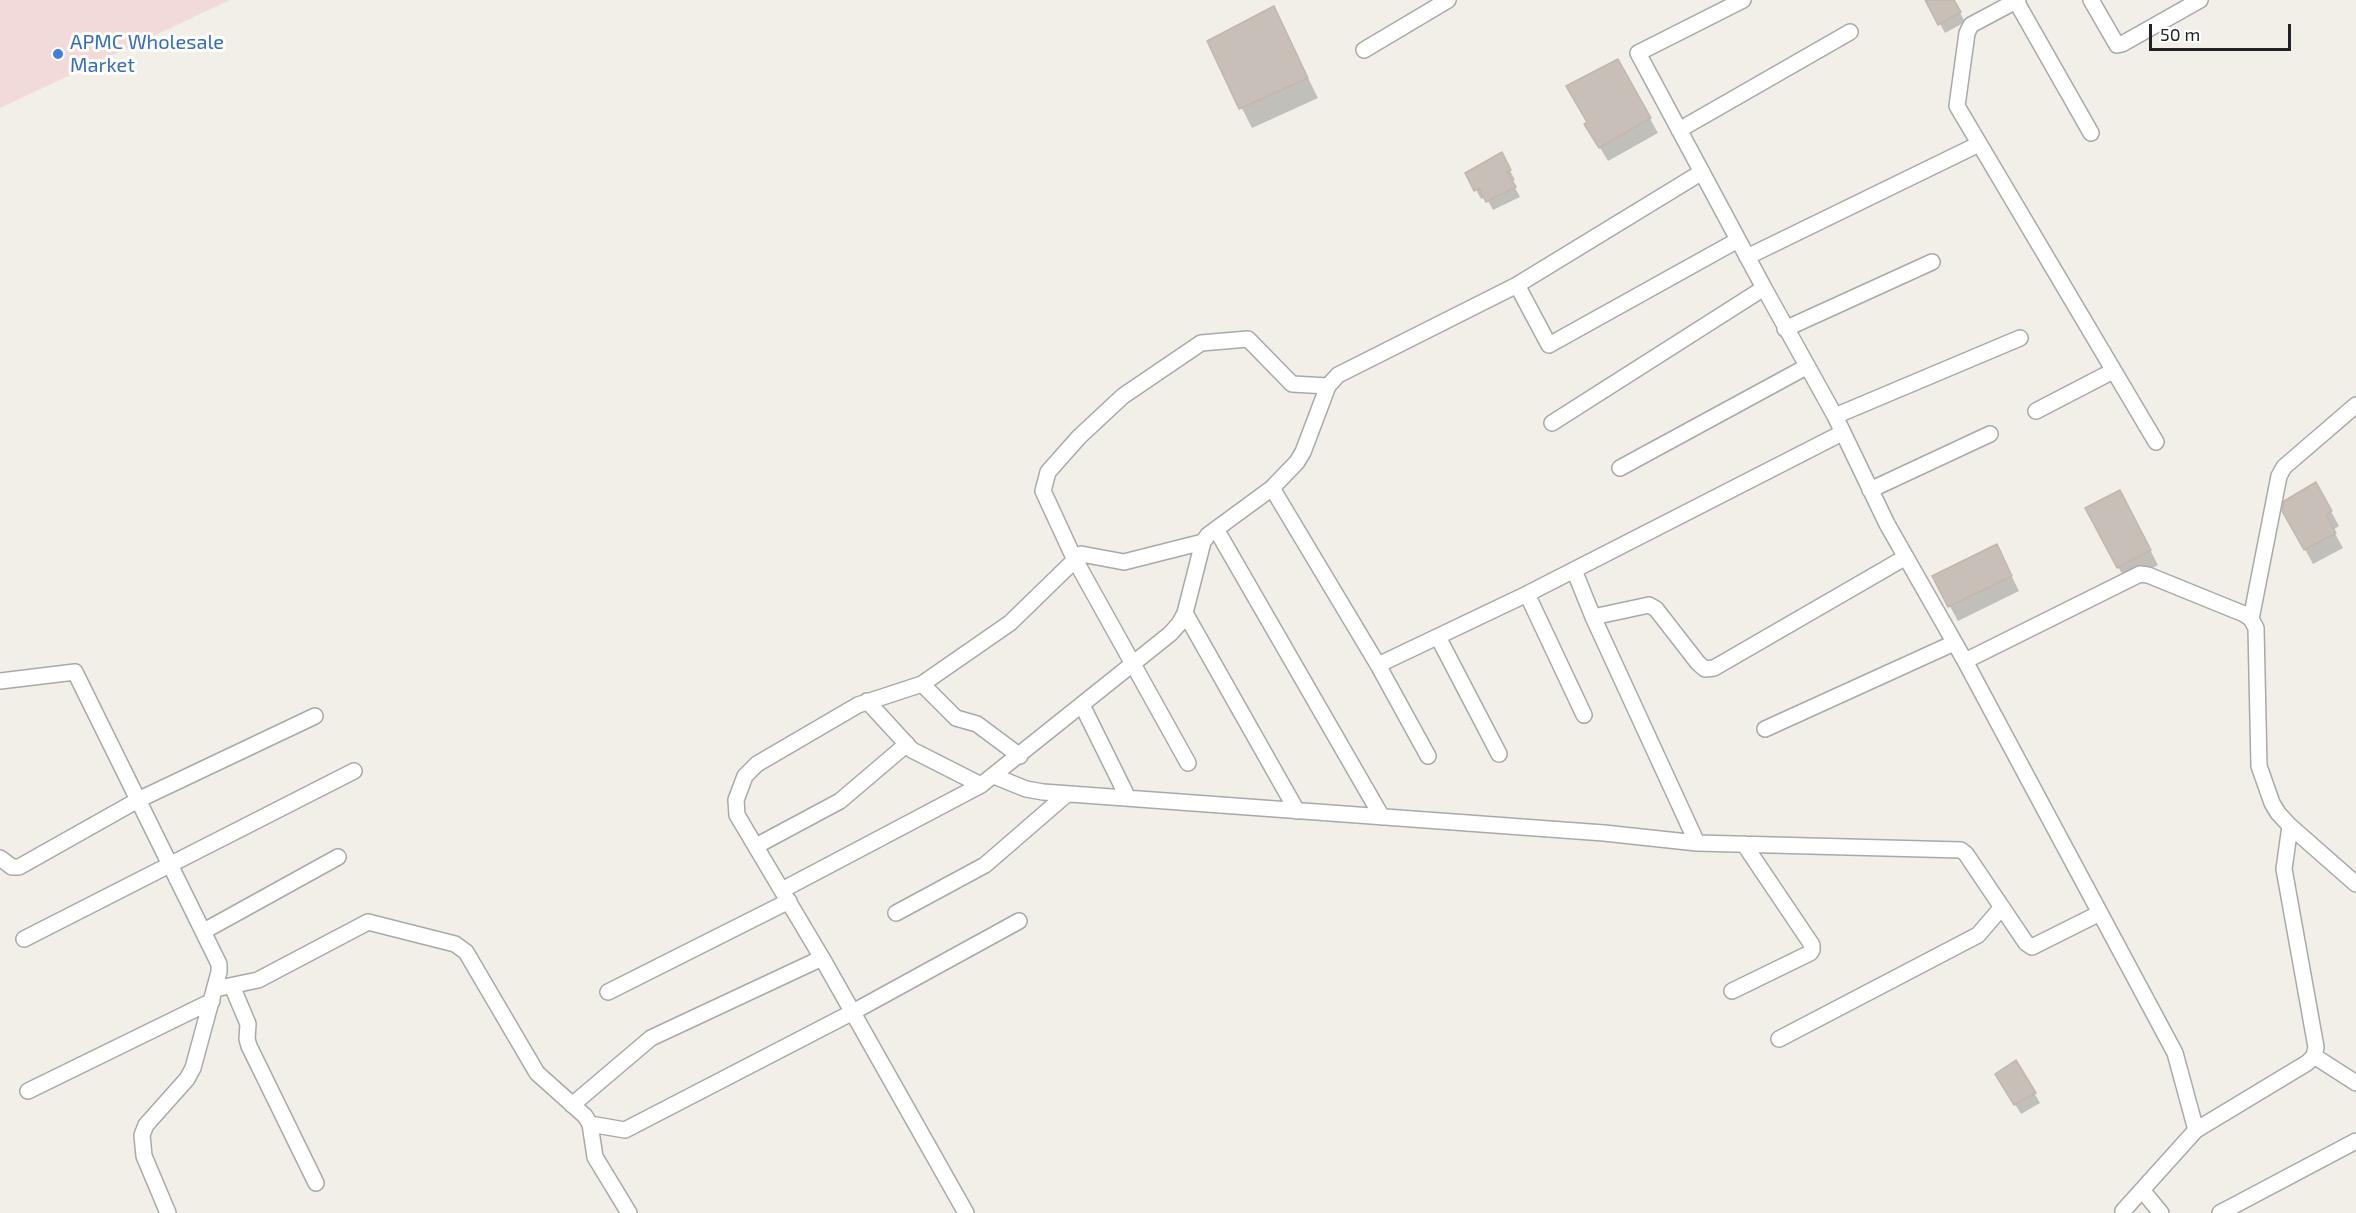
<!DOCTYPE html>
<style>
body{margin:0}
#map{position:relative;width:2356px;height:1213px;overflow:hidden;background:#f2efe9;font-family:"Exo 2",sans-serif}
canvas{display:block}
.scale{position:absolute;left:2149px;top:24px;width:142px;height:27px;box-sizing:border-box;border:3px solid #222;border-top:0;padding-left:8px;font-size:18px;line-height:21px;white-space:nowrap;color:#222;-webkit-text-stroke:4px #fff;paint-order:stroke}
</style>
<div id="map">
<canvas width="2356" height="1213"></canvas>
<div class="scale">50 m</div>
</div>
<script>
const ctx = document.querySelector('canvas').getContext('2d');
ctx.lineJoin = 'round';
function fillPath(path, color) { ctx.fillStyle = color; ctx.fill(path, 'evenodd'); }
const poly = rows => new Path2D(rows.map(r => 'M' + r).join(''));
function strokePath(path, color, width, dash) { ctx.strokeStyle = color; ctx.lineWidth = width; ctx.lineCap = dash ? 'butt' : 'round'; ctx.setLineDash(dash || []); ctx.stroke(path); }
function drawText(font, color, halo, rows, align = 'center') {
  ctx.font = font + ' "Exo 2",sans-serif'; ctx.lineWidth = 6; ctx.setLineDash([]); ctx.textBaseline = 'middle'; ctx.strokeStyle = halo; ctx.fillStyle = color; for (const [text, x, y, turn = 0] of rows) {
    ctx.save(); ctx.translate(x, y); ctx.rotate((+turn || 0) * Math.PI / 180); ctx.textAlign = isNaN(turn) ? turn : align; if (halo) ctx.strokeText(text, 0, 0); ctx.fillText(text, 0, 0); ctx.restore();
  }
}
fillPath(poly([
 [0,0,230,0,0,108]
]), '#f2dad9');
fillPath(poly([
 [1927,0,1953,0,1965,22,1945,33],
 [1273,8,1318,98,1252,128,1208,41],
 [1617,61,1658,133,1608,161,1586,124],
 [1501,154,1515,180,1512,182,1520,197,1493,210,1486,197,1481,199,1467,173],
 [2316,484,2339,526,2333,530,2343,548,2313,564,2284,511],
 [2127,506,2158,565,2127,582,2118,567],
 [2004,561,2019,591,1958,621,1934,577],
 [2016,1062,2040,1103,2021,1114,1997,1074]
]), '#0003');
const building = poly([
 [1925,0,1954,0,1961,12,1938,25,1925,0],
 [1274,6,1308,78,1239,109,1207,41,1274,6],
 [1618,59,1651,118,1599,148,1584,124,1587,122,1566,86,1618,59],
 [1502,152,1511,170,1507,172,1516,187,1486,202,1479,188,1474,191,1465,173,1502,152],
 [2316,482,2332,511,2326,515,2336,533,2304,550,2282,511,2284,501,2316,482],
 [2120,490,2151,550,2117,568,2085,508,2120,490],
 [1997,544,2012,576,1948,607,1932,576,1997,544],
 [2016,1060,2036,1093,2014,1105,1995,1074,2016,1060]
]);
fillPath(building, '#c7bfb8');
strokePath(building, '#c4b6ab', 1.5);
const minor = poly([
 [2018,0,2016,1,2091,133],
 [2091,0,2117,45,2122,44,2200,0],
 [2016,1,1971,25,1967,33,1957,106,2156,442],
 [1364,50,1448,0],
 [1679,130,1850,32],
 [1702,172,1517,285,1549,345,1738,240],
 [1747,257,1979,144],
 [1764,288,1835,416,1887,524,1965,661,2175,1053,2196,1130,2123,1211,2124,1213],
 [1785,329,1932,262],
 [2036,411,2113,371],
 [1835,416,2020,338],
 [1552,423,1764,288,1638,53,1743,0],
 [1620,468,1806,367],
 [1272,488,1378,665,1428,756],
 [1870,490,1990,434],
 [1216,529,1382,817],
 [1574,570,1593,617,1697,843],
 [1527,594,1584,715],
 [1185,613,1297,811],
 [1593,617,1649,605,1656,609,1698,663,1705,669,1714,668,1906,557],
 [2251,619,2279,476,2284,467,2356,405],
 [1438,637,1499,754],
 [1965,661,2140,574,2148,575,2244,614,2251,619,2256,628,2259,766,2272,803,2278,813,2290,826,2356,884],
 [1378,665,1527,594,1842,433],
 [0,681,75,672,219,964,219,972,193,1068,187,1079,146,1125,142,1135,144,1156,168,1213],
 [922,684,956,718,977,724,1020,756],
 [867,701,912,750,981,785],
 [1082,705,1128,798],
 [1765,729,1954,643],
 [1188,763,1074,558,1043,491,1048,472,1079,437,1123,396,1201,343,1248,339,1292,384,1328,386],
 [994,776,1026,789,1043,792,1604,833,1697,843,1961,850,1966,854,2026,943,2032,947,2100,913],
 [756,846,840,801,907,744],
 [0,858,12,867,19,867,138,800,315,716],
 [782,890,981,785,1170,634,1179,624,1185,613,1203,542,1208,535,1272,488,1297,462,1303,452,1328,386,1338,375,1517,285],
 [896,913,985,865,1067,794],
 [204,931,338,857],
 [24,939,354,771],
 [232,986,248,1024,247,1039,249,1046,316,1183],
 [215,989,258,980,368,922,455,944,466,952,537,1073,585,1116,590,1124,595,1157,629,1213],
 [1732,991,1810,953,1812,950,1812,945,1744,844],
 [608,992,789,901],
 [1779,1039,1978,935,2002,907],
 [2314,1056,2356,1083],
 [28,1091,212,1001],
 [572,1105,651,1038,822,958],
 [590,1124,625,1130,853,1012,1019,921],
 [2196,1130,2307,1063,2314,1056,2316,1047,2284,869,2290,826],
 [2142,1190,2161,1213],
 [966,1213,822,958,737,815,736,800,745,776,757,764,858,705,922,684,1010,623,1081,554,1124,562,1203,542],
 [2220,1213,2356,1141]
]);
strokePath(minor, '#a9a9a9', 18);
strokePath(minor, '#fff', 15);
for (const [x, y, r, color] of [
 [58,54,6,"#3f7fe0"]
]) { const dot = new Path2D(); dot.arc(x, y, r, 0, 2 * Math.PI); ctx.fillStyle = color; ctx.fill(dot); strokePath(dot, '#fff', 2); }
drawText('20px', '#366cbe', '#fff', [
 ["APMC Wholesale",70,42],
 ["Market",70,65]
], 'left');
</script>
